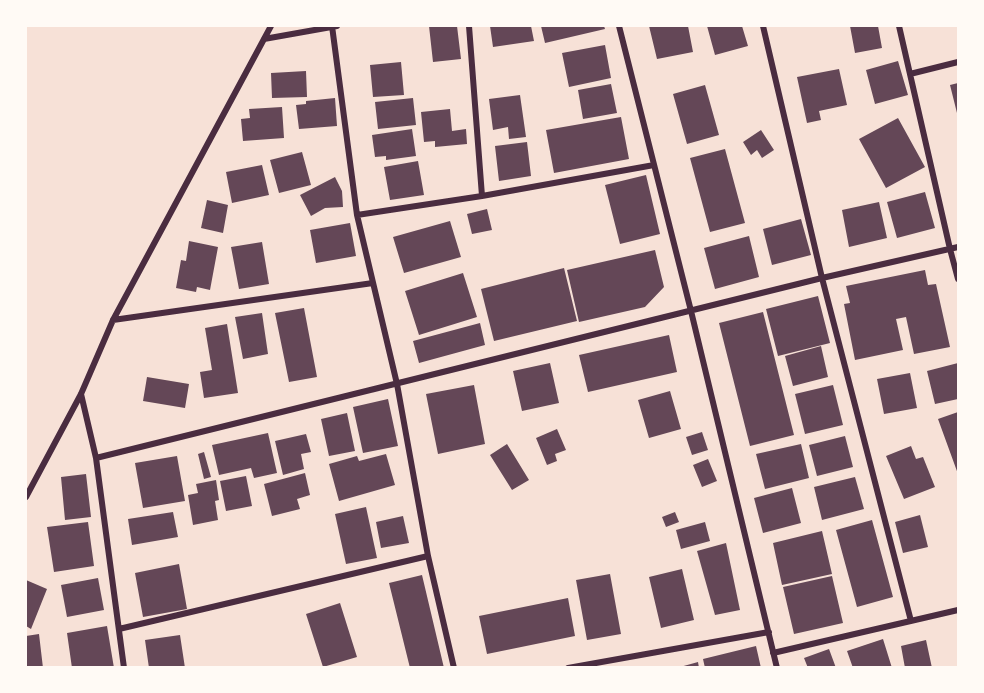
<!DOCTYPE html>
<style>
body{margin:0}
#map{position:relative;width:984px;height:693px;overflow:hidden;background:#f7e1d7;font-family:Raleway,sans-serif}
canvas{display:block}
.frame{position:absolute;inset:0;border:27px solid #fffaf5;pointer-events:none}
</style>
<div id="map">
<canvas width="984" height="693"></canvas>
<div class="frame"></div>
</div>
<script>
const ctx = document.querySelector('canvas').getContext('2d');
ctx.lineJoin = 'round';
function fillPath(path, color) { ctx.fillStyle = color; ctx.fill(path, 'evenodd'); }
const poly = rows => new Path2D(rows.map(r => 'M' + r).join(''));
function strokePath(path, color, width, dash) { ctx.strokeStyle = color; ctx.lineWidth = width; ctx.lineCap = dash ? 'butt' : 'round'; ctx.setLineDash(dash || []); ctx.stroke(path); }
fillPath(poly([
 [429,26,457,26,461,59,433,62],
 [490,26,531,26,534,41,493,47],
 [541,26,604,26,605,29,545,43],
 [649,26,688,26,693,52,657,59],
 [707,26,742,26,748,46,715,55],
 [850,26,878,26,882,48,855,53],
 [605,45,611,78,569,87,562,53],
 [898,61,908,95,875,104,866,70],
 [401,62,404,95,373,97,370,65],
 [839,69,847,105,819,111,821,120,807,123,797,77],
 [306,71,307,97,272,98,271,73],
 [958,83,958,117,950,85],
 [611,84,617,113,583,119,578,90],
 [705,85,719,135,687,144,673,94],
 [520,95,526,137,509,139,508,127,493,130,489,99],
 [335,98,337,126,299,129,296,105,306,104,306,101],
 [413,98,416,125,378,129,375,102],
 [282,107,284,138,243,141,241,119,250,118,249,109],
 [450,109,452,131,466,129,467,144,435,147,435,141,424,142,421,112],
 [621,117,629,159,554,173,546,130],
 [898,118,925,167,886,188,859,139],
 [412,129,416,156,386,160,386,156,375,157,372,135],
 [761,130,774,150,762,158,757,150,751,155,743,142],
 [527,142,531,176,499,181,495,146],
 [725,149,745,223,710,232,690,158],
 [302,152,311,185,279,193,270,160],
 [418,161,424,195,390,200,384,167],
 [262,165,269,195,232,203,226,172],
 [646,175,660,234,620,244,605,185],
 [335,177,342,191,343,207,325,208,311,216,300,195],
 [925,192,935,228,897,238,887,202],
 [207,200,228,205,223,233,201,228],
 [879,202,887,238,849,247,842,210],
 [487,209,492,230,472,234,467,214],
 [801,219,811,255,772,265,763,229],
 [450,221,461,257,404,273,393,237],
 [350,223,356,256,316,263,310,230],
 [749,236,759,277,715,289,704,248],
 [189,241,218,247,210,290,197,287,196,292,176,288,181,260,186,261],
 [262,242,269,284,239,289,231,247],
 [655,250,664,287,645,307,579,322,567,270],
 [564,268,577,321,494,341,481,289],
 [925,270,928,285,936,284,950,347,914,354,906,317,896,319,903,350,855,360,844,304,850,303,846,286],
 [463,273,477,317,419,335,405,291],
 [818,296,830,343,778,356,766,309],
 [304,308,317,377,289,382,275,313],
 [763,312,794,435,750,446,719,323],
 [262,313,268,354,243,359,235,317],
 [480,323,485,345,419,363,413,341],
 [227,324,238,393,204,398,200,372,212,370,205,328],
 [669,335,677,372,588,392,579,355],
 [821,346,828,377,793,386,785,356],
 [550,363,559,403,522,411,513,371],
 [958,363,958,399,935,404,927,371],
 [910,373,917,408,884,414,877,379],
 [147,377,189,384,185,408,143,401],
 [474,385,485,444,438,454,426,394],
 [833,385,843,425,805,434,795,394],
 [670,391,681,429,649,438,638,400],
 [388,399,398,446,363,453,353,407],
 [958,412,958,474,938,419],
 [347,413,355,451,329,456,321,419],
 [557,429,566,450,555,454,557,461,547,465,536,438],
 [702,432,708,450,692,455,686,437],
 [268,433,277,473,254,478,251,468,219,475,212,445],
 [306,434,311,452,301,454,304,469,283,475,275,441],
 [845,436,853,467,817,476,809,445],
 [507,444,529,480,512,490,490,455],
 [801,444,809,478,765,489,756,454],
 [911,446,916,459,923,457,935,487,904,499,886,456],
 [204,452,211,477,204,479,198,454],
 [386,454,395,485,339,501,329,464,357,456,359,461],
 [177,456,185,501,143,508,135,463],
 [708,459,717,481,702,487,693,465],
 [305,473,310,495,297,499,300,509,272,516,264,484],
 [86,474,91,517,65,520,61,477],
 [246,476,252,506,226,511,220,481],
 [855,477,864,509,822,520,814,487],
 [216,480,219,500,215,501,218,520,193,525,188,495,198,493,196,484],
 [792,488,801,523,763,533,754,498],
 [366,507,377,558,346,564,335,514],
 [173,512,178,537,132,545,128,519],
 [675,512,679,522,666,527,662,517],
 [920,515,928,547,903,553,895,522],
 [403,516,409,543,381,548,376,522],
 [872,520,893,597,857,607,836,530],
 [88,522,94,566,54,572,47,527],
 [705,522,710,541,681,549,676,530],
 [822,531,832,574,782,585,773,543],
 [726,543,740,610,715,615,697,551],
 [179,564,187,609,143,617,135,573],
 [682,569,694,620,661,628,649,577],
 [610,574,621,634,587,640,576,580],
 [422,575,444,668,410,668,389,583],
 [832,576,843,623,794,634,783,587],
 [98,578,104,610,67,617,61,585],
 [26,580,47,589,31,629,26,626],
 [568,598,575,636,487,654,479,616],
 [340,603,357,657,323,667,306,614],
 [107,626,114,668,72,668,67,633],
 [39,634,43,668,26,668,26,636],
 [180,635,185,668,149,668,145,640],
 [883,639,892,668,853,668,847,651],
 [926,640,932,668,905,668,901,646],
 [756,646,761,668,705,668,703,659],
 [829,649,836,668,808,668,804,658],
 [698,662,699,668,680,668,680,667]
]), '#644757');
strokePath(poly([
 [332,26,357,215,397,384,428,556,454,668],
 [469,26,482,196],
 [619,26,691,311,777,668],
 [763,26,822,278,911,621],
 [899,26,950,249,958,279],
 [264,39,337,26],
 [910,74,958,62],
 [357,215,482,196,654,165],
 [113,320,373,283],
 [81,394,96,458,124,668],
 [96,458,822,278,958,247],
 [26,497,81,394,113,320,271,26],
 [119,629,428,556],
 [773,653,958,610],
 [568,668,769,632]
]), '#4a2c40', 6);
</script>
